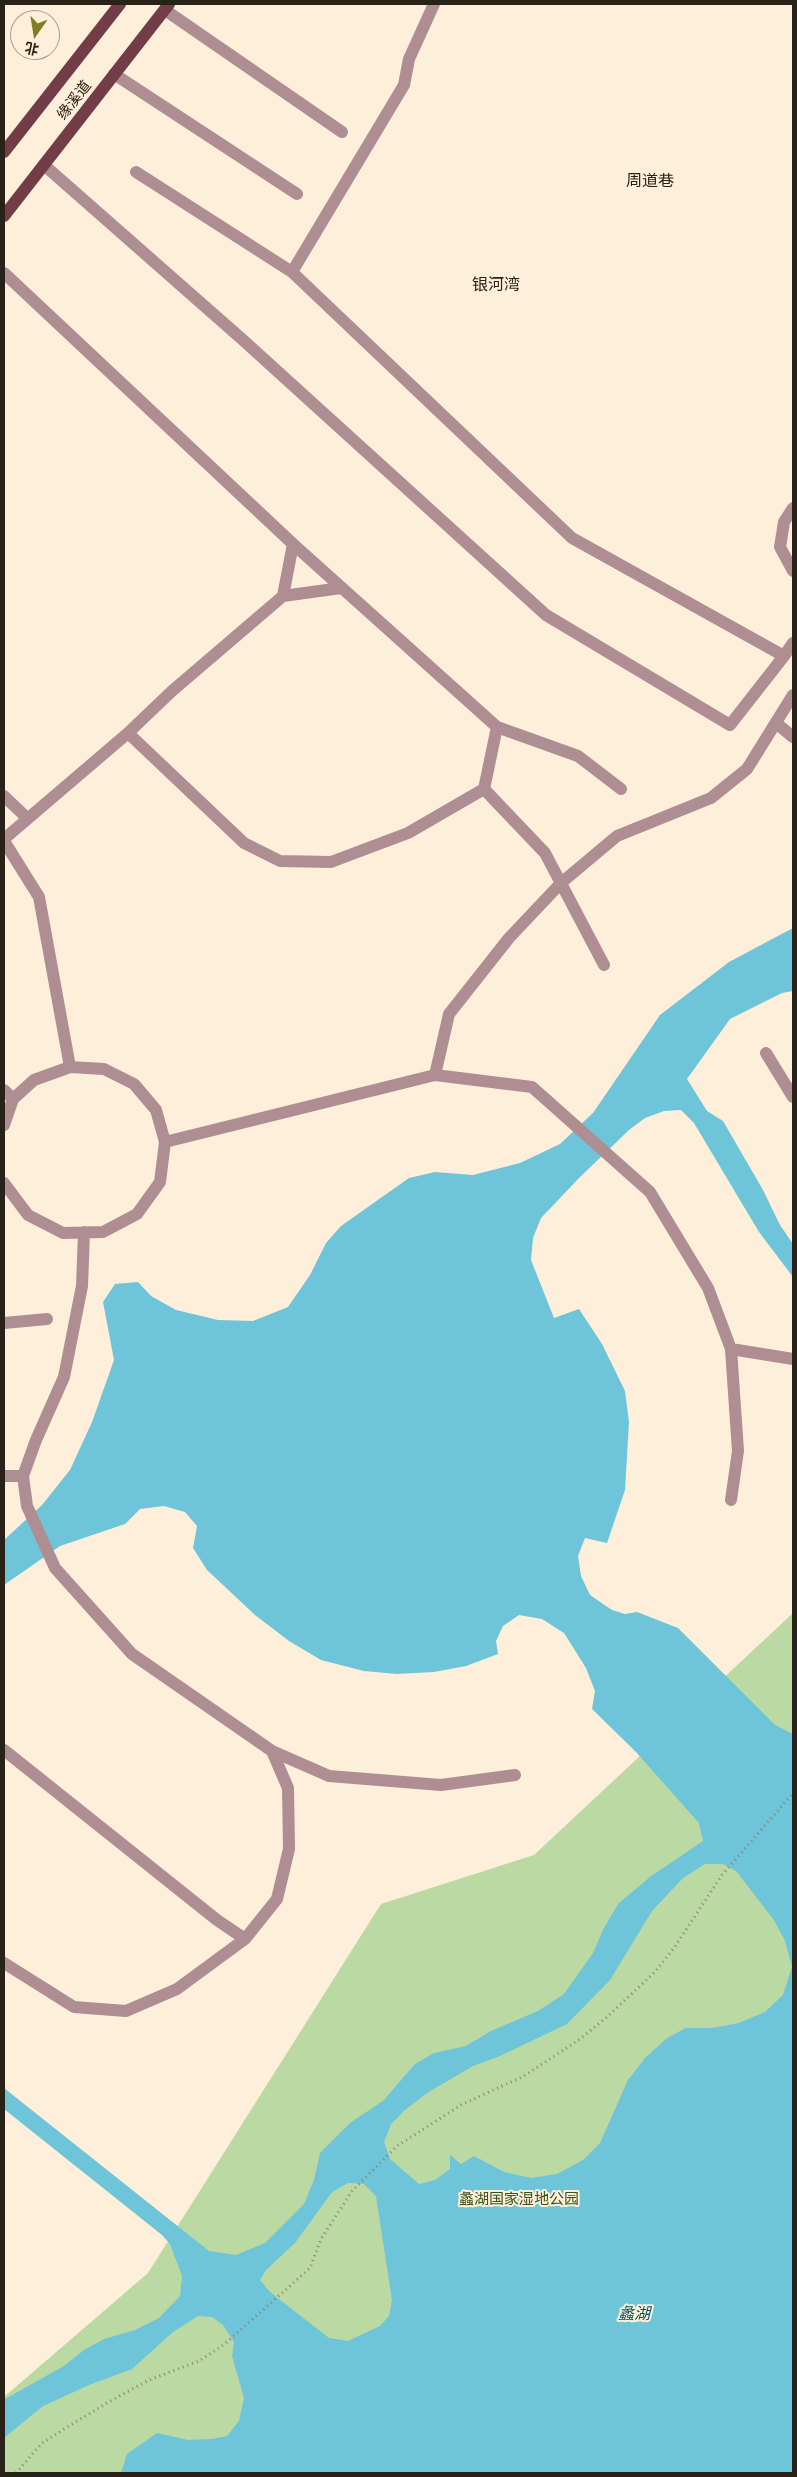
<!DOCTYPE html>
<meta charset="utf-8">
<style>
body{margin:0}
#map{position:relative;width:797px;height:2477px;overflow:hidden;background:#fdefda;font-family:"Exo 2","Noto Sans SC",sans-serif}
canvas{display:block}
.frame{position:absolute;inset:0;border:5px solid #282218;pointer-events:none}
.north{position:absolute;left:10px;top:10px;width:50px;height:50px;box-sizing:border-box;background:#fdefda;border:1px solid #a89d8c;border-radius:50%;rotate:193deg;font-size:14px;font-weight:700;line-height:20px;text-align:center;color:#282218}
.north::after{content:'';display:block;margin:auto;width:18px;height:22px;background:#837b21;clip-path:polygon(50% 0,100% 100%,50% 72%,0 100%)}
</style>
<div id="map">
<canvas width="797" height="2477"></canvas>
<div class="frame"></div>
<div class="north">北</div>
</div>
<script>
const ctx = document.querySelector('canvas').getContext('2d');
ctx.lineJoin = 'round';
function fillPath(path, color) { ctx.fillStyle = color; ctx.fill(path, 'evenodd'); }
const poly = rows => new Path2D(rows.map(r => 'M' + r).join(''));
function strokePath(path, color, width, dash) { ctx.strokeStyle = color; ctx.lineWidth = width; ctx.lineCap = dash ? 'butt' : 'round'; ctx.setLineDash(dash || []); ctx.stroke(path); }
function drawText(font, color, halo, rows, align = 'center') {
  ctx.font = font + ' "Exo 2","Noto Sans SC",sans-serif'; ctx.lineWidth = 4; ctx.setLineDash([]); ctx.textBaseline = 'middle'; ctx.strokeStyle = halo; ctx.fillStyle = color; for (const [text, x, y, turn = 0] of rows) {
    ctx.save(); ctx.translate(x, y); ctx.rotate((+turn || 0) * Math.PI / 180); ctx.textAlign = isNaN(turn) ? turn : align; if (halo) ctx.strokeText(text, 0, 0); ctx.fillText(text, 0, 0); ctx.restore();
  }
}
fillPath(poly([
 [793,1613,793,2473,4,2473,4,2397,148,2273,381,1904,534,1855]
]), '#bbd9a2');
fillPath(poly([
 [793,928,793,991,782,993,730,1019,687,1079,707,1111,723,1121,763,1190,780,1225,793,1244,793,1277,759,1232,694,1123,681,1110,664,1111,645,1118,629,1130,579,1178,541,1218,533,1238,531,1260,554,1318,579,1309,602,1344,625,1391,629,1422,625,1490,607,1543,585,1538,578,1556,581,1576,590,1595,612,1610,625,1614,637,1612,678,1628,775,1725,793,1734,793,2473,121,2473,127,2454,157,2433,188,2440,212,2439,227,2436,239,2421,244,2398,232,2356,234,2342,223,2325,212,2317,198,2316,173,2332,132,2369,89,2385,43,2406,4,2438,5,2399,64,2366,84,2350,104,2339,135,2330,159,2318,180,2296,182,2276,170,2244,162,2235,4,2109,4,2088,209,2251,236,2255,265,2243,304,2204,314,2180,320,2153,350,2123,383,2101,415,2064,434,2053,466,2046,491,2031,538,2011,564,1994,593,1953,604,1928,618,1904,650,1877,703,1841,699,1823,636,1752,592,1709,595,1691,586,1668,564,1633,542,1619,519,1615,503,1626,496,1641,498,1654,466,1666,434,1672,397,1674,364,1671,321,1660,289,1641,255,1615,207,1570,193,1548,197,1526,185,1512,164,1506,140,1509,125,1524,60,1546,4,1585,4,1540,42,1505,70,1470,92,1422,114,1360,103,1302,115,1284,138,1282,151,1296,176,1310,218,1320,253,1321,288,1307,310,1275,326,1243,341,1226,409,1178,435,1172,473,1175,520,1163,560,1144,593,1113,660,1015,729,962],
 [705,1864,723,1864,736,1871,774,1920,785,1941,792,1967,783,1995,765,2012,739,2023,712,2028,686,2028,667,2038,646,2057,628,2080,600,2143,583,2160,557,2174,531,2178,504,2172,474,2156,461,2164,450,2155,450,2169,435,2180,419,2184,390,2159,384,2142,391,2124,405,2110,427,2093,473,2066,500,2056,567,2024,610,1980,652,1911,683,1878],
 [348,2183,364,2184,376,2196,392,2300,389,2316,380,2326,348,2341,329,2338,270,2292,260,2280,266,2270,295,2243,332,2192]
]), '#6ec4d8');
strokePath(poly([
 [16,2473,42,2443,69,2426,112,2400,149,2380,199,2361,226,2343,310,2268,321,2239,352,2191,397,2146,461,2105,524,2076,580,2039,607,2017,655,1972,674,1948,722,1875,793,1793]
]), '#8d8374', 3, [1, 4]);
strokePath(poly([
 [165,10,342,132],
 [114,74,297,194],
 [44,165,243,340,546,615,730,725,784,656,572,538,292,272,136,172],
 [292,272,404,85,409,59,434,4],
 [4,273,293,544,283,596,172,691,128,733,4,839],
 [793,508,784,522,780,547,793,571],
 [293,544,497,727,484,789,545,853,604,965],
 [283,596,341,588],
 [784,656,793,643],
 [776,723,793,737],
 [497,727,578,756,621,789],
 [128,733,244,843,280,861,331,862,408,833,484,789],
 [4,796,27,818],
 [4,841,39,897,70,1067],
 [766,1053,793,1097],
 [435,1075,449,1014,509,938,561,883,617,836,711,798,747,769,793,695],
 [4,1090,13,1099],
 [4,1125,13,1099,34,1080,70,1067,104,1069,134,1084,156,1110,165,1142,160,1182,137,1214,103,1232,63,1233,28,1215,4,1183],
 [165,1142,435,1075,532,1087,650,1192,708,1288,731,1349,793,1359],
 [4,1323,47,1319],
 [4,1476,23,1476],
 [731,1500,738,1451,731,1349],
 [4,1750,217,1920,245,1939],
 [272,1751,329,1776,441,1785,515,1775],
 [4,1963,74,2007,126,2011,177,1989,245,1939,277,1899,289,1849,288,1788,272,1751,132,1654,55,1568,27,1506,23,1476,36,1440,64,1377,82,1286,84,1232]
]), '#ae8e93', 12);
strokePath(poly([
 [4,152,120,4],
 [4,216,169,4]
]), '#723d47', 12);
drawText('15px', '#282218', '#fdefda', [
 ["缘溪道",74,100,-52]
]);
drawText('15px', '#375417', '#fdefda', [
 ["蠡湖国家湿地公园",519,2199]
]);
drawText('16px', '#282218', '#fdefda', [
 ["周道巷",650,181],
 ["银河湾",496,285]
]);
drawText('italic 16px', '#035361', '#fdefda', [
 ["蠡湖",634,2314]
]);
</script>
